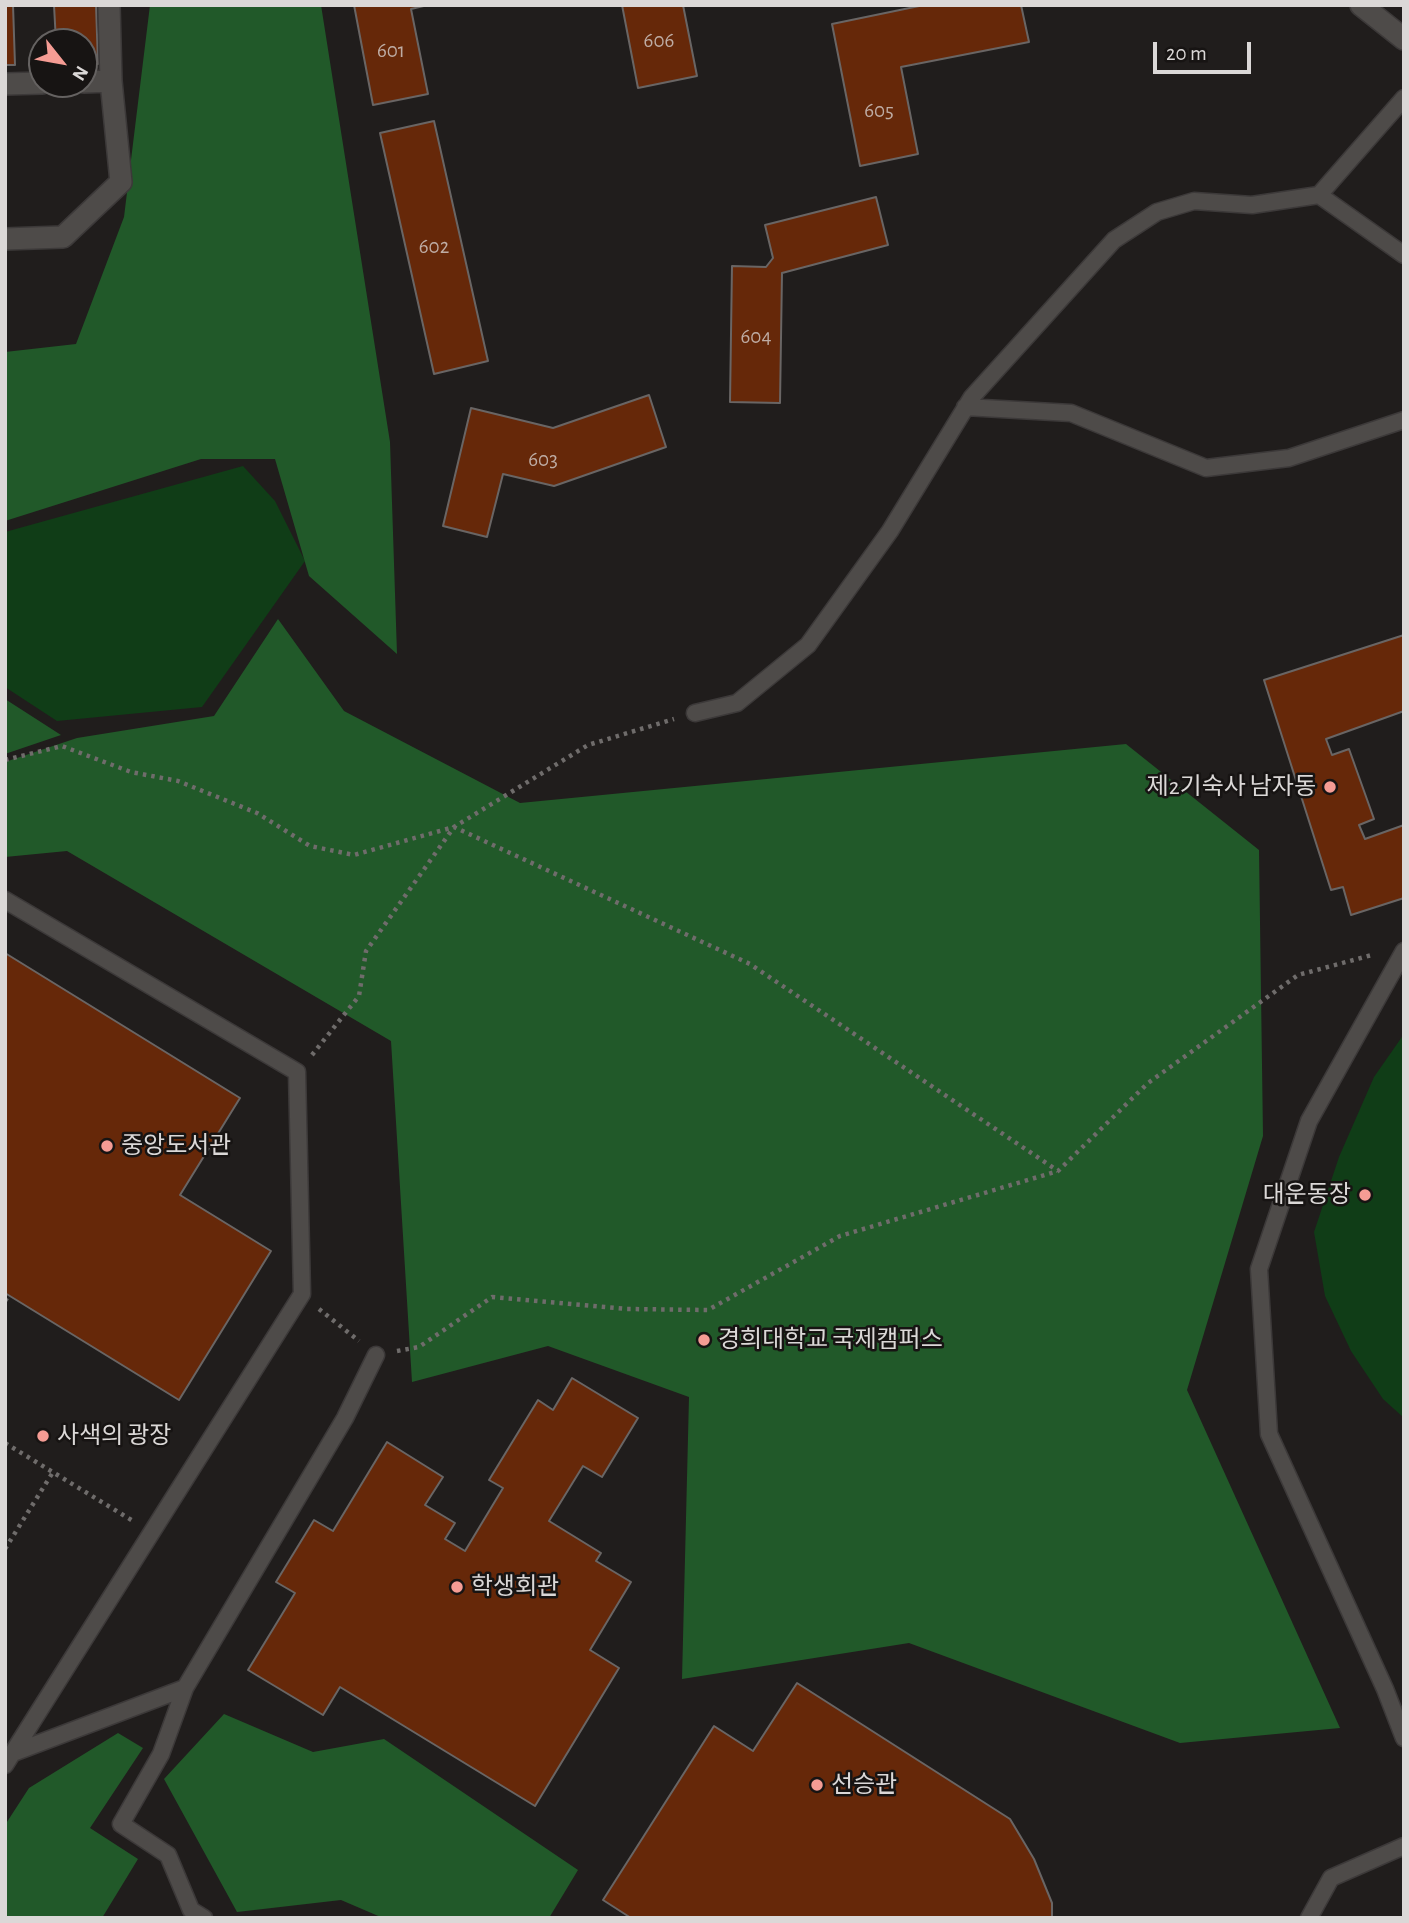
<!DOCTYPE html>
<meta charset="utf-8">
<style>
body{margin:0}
#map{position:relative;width:1409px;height:1923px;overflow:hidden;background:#201d1c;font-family:"Alegreya Sans",sans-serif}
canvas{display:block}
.frame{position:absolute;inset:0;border:7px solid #dbd8d7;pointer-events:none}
.north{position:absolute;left:28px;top:28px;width:70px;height:70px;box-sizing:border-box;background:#171413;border:2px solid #656261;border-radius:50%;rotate:121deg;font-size:19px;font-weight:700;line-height:28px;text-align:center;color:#dbd8d7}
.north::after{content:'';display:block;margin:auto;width:24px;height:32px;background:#f59c94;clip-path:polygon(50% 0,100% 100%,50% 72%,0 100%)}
.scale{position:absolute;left:1153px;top:42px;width:98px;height:32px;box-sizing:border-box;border:4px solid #dbd8d7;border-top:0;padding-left:9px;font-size:21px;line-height:24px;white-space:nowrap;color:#dbd8d7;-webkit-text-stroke:5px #171413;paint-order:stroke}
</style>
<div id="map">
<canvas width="1409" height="1923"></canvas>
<div class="frame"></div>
<div class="north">N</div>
<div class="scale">20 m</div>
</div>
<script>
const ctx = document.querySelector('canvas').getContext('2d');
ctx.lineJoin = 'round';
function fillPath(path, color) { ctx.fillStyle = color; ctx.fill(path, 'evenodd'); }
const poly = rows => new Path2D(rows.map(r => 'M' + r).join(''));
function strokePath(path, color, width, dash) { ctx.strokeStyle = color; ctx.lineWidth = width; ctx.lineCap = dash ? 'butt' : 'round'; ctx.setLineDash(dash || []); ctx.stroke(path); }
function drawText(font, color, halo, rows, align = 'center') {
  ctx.font = font + ' "Alegreya Sans","Noto Sans KR",sans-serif'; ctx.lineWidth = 5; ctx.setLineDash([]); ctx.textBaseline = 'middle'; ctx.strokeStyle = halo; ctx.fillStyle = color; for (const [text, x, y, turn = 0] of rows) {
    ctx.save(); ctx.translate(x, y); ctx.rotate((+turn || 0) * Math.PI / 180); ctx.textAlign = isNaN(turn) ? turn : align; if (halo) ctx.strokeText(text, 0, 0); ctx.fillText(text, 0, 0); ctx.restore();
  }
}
fillPath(poly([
 [243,466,275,501,305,561,202,707,57,721,5,687,5,532],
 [1404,1034,1404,1418,1383,1399,1351,1351,1325,1296,1314,1232,1339,1157,1374,1077]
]), '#103d17');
fillPath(poly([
 [150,5,321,5,390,442,397,654,309,576,275,459,201,459,5,521,5,352,76,344,124,217],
 [278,619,344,711,520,803,1126,744,1259,850,1263,1136,1187,1390,1340,1728,1180,1743,909,1643,682,1679,689,1397,548,1346,412,1382,391,1041,67,851,5,857,5,762,77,738,214,716],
 [5,699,61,735,5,754],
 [224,1714,313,1752,384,1739,578,1870,549,1918,383,1918,341,1900,237,1912,164,1779],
 [118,1733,143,1748,90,1828,138,1859,102,1918,5,1918,5,1825,29,1788]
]), '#215929');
const building = poly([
 [5,5,13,5,15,65,5,65,5,5],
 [54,5,96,5,98,64,84,64,84,42,56,42,54,5],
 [354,5,428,5,411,9,428,94,373,105,354,5],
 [622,5,683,5,697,76,638,88,622,5],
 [924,5,1021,5,1029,42,901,67,918,154,860,166,832,24,924,5],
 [434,121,488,361,434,374,380,133,434,121],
 [876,197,888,245,782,273,780,403,730,402,732,266,766,267,773,258,765,225,876,197],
 [649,395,666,447,554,486,503,474,487,537,443,526,471,408,553,428,649,395],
 [1404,635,1404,711,1326,739,1332,755,1349,749,1374,819,1359,825,1365,839,1404,825,1404,898,1351,915,1343,887,1331,890,1264,680,1404,635],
 [5,953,240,1098,180,1195,271,1251,179,1400,5,1293,5,953],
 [572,1378,638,1418,602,1477,583,1466,549,1521,601,1553,596,1561,631,1582,590,1650,619,1668,535,1806,340,1687,323,1715,248,1670,295,1593,276,1582,314,1520,333,1531,387,1442,443,1477,425,1505,455,1523,445,1539,465,1551,503,1488,489,1480,538,1400,553,1410,572,1378],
 [797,1683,1010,1819,1034,1859,1052,1903,1052,1918,631,1918,603,1900,714,1726,753,1751,797,1683]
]);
fillPath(building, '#662809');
strokePath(building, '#696564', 2);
const lane = poly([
 [1319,195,1404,255],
 [965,407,1071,413,1206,468,1289,458,1404,420],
 [695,713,737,703,808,645,890,531,972,397,1114,240,1157,212,1194,201,1252,205,1319,195,1404,98],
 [5,900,297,1072,302,1294,5,1765],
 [1404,951,1309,1121,1259,1269,1269,1434,1385,1689,1404,1738],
 [13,1753,185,1688],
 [204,1918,191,1910,168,1855,121,1824,161,1754,185,1688,345,1418,376,1355],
 [1309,1918,1331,1878,1404,1846]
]);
const street = poly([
 [84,82,111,81],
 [5,84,42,83],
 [5,239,63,237,121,182,111,81,109,5]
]);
const secondary = poly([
 [1361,5,1404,39]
]);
strokePath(lane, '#3c3939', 19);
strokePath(street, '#3c3939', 24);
strokePath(secondary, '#3c3939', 24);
strokePath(poly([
 [5,760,62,746,131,772,178,781,257,813,310,846,354,855,454,827,750,964,1058,1171],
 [312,1055,359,996,366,951,454,827,588,745,674,719],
 [5,1301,9,1295],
 [319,1309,359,1341],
 [397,1351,419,1347,492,1297,627,1309,708,1310,840,1236,1058,1171,1148,1083,1298,975,1372,955],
 [5,1443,133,1521],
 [5,1549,53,1472]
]), '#6f6c6b', 4.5, [3.5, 5]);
strokePath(lane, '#4e4b49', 16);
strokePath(street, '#4e4b49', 21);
strokePath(secondary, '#4e4b49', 21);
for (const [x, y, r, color] of [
 [1330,787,7,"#f59c94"],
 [107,1146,7,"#f59c94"],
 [1365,1195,7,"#f59c94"],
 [704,1340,7,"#f59c94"],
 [43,1436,7,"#f59c94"],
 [457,1587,7,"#f59c94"],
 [817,1785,7,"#f59c94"]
]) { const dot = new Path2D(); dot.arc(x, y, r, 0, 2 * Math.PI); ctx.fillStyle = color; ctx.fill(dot); strokePath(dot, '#171413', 2.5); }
drawText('21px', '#beaca4', null, [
 ["606",659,41],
 ["601",391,51],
 ["605",879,111],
 ["602",434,247],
 ["604",756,337],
 ["603",543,460]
]);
drawText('24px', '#dbd8d7', '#171413', [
 ["제2기숙사 남자동",1316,787,"right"],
 ["중앙도서관",121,1146],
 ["대운동장",1351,1195,"right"],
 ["경희대학교 국제캠퍼스",718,1340],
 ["사색의 광장",57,1436],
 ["학생회관",471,1587],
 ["선승관",831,1785]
], 'left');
</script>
